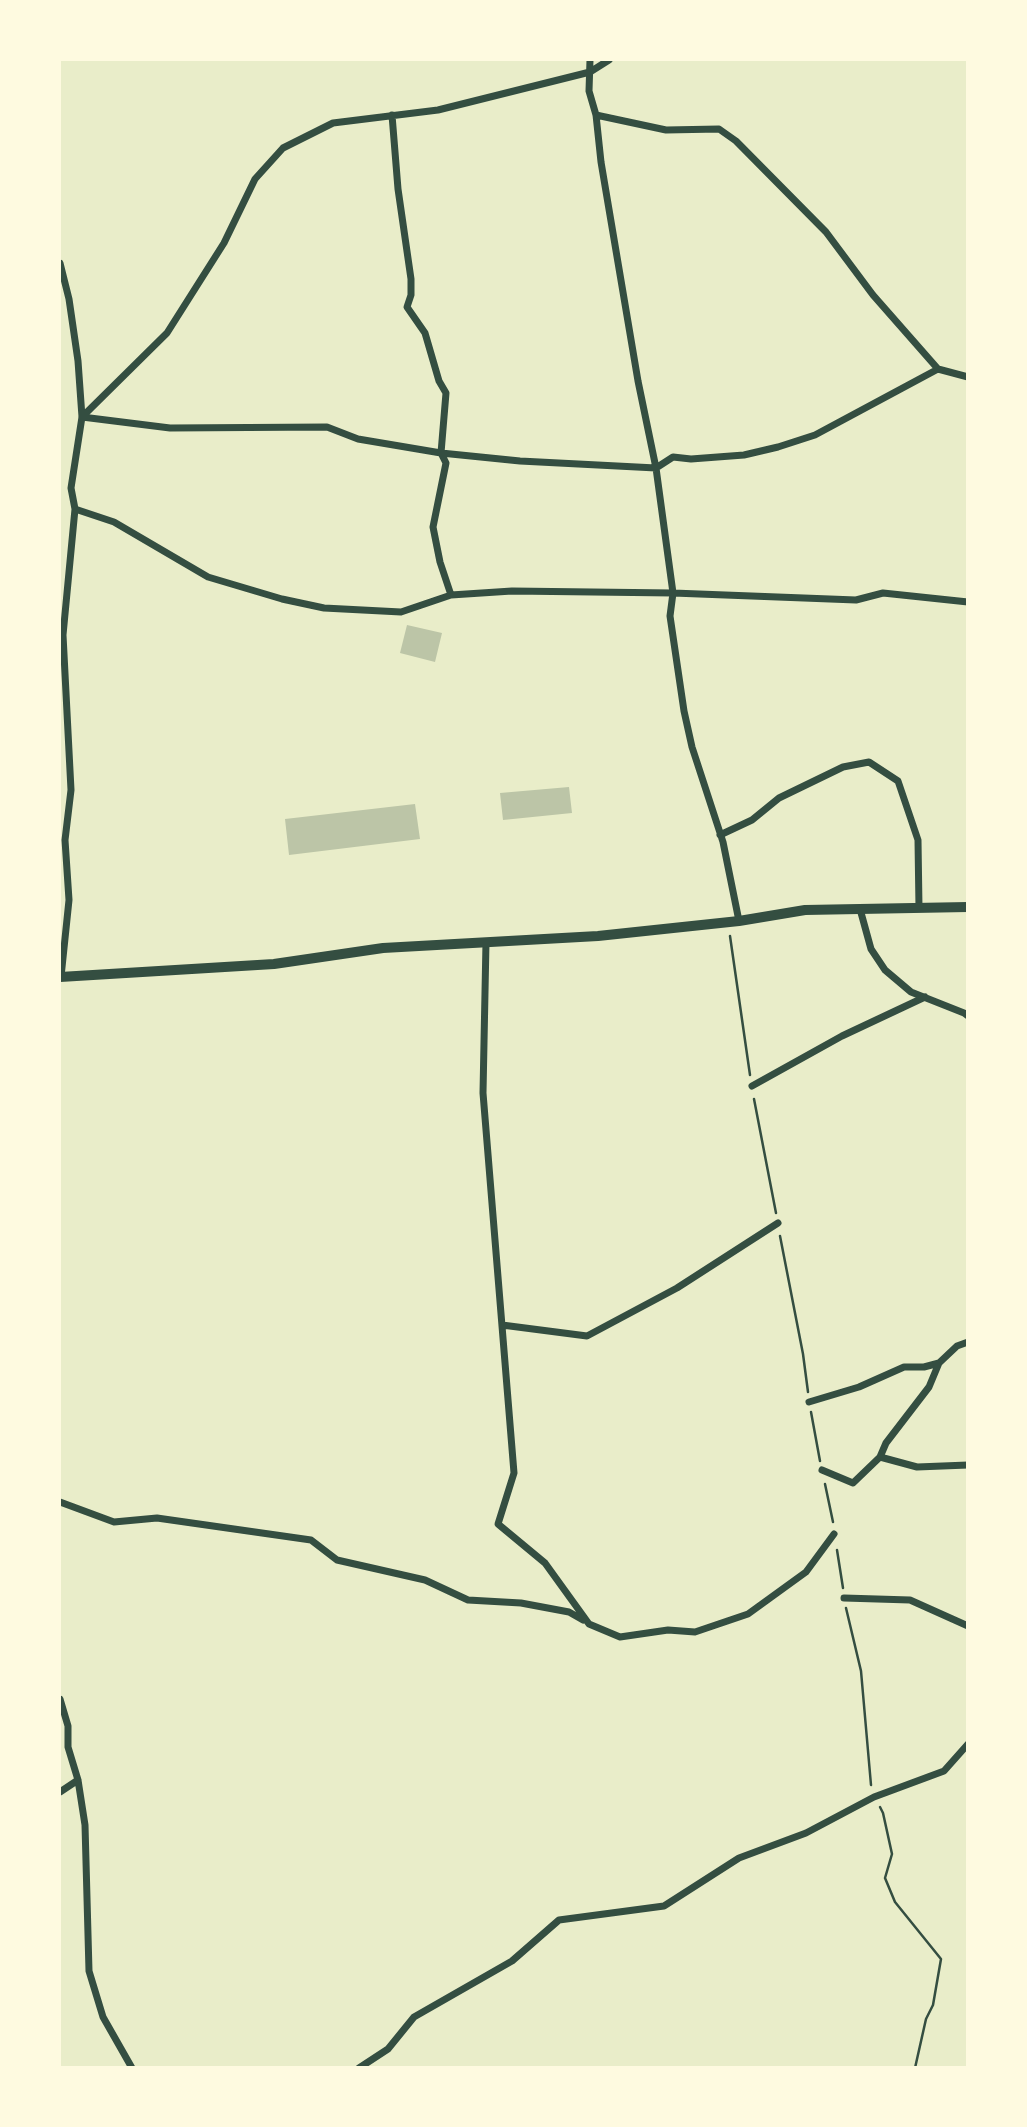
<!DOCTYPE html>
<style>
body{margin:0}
#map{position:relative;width:1027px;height:2127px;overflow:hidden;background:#e9edc9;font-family:"DM Sans",sans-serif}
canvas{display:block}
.frame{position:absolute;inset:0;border:61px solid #fefae0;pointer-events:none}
</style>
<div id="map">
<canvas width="1027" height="2127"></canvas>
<div class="frame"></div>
</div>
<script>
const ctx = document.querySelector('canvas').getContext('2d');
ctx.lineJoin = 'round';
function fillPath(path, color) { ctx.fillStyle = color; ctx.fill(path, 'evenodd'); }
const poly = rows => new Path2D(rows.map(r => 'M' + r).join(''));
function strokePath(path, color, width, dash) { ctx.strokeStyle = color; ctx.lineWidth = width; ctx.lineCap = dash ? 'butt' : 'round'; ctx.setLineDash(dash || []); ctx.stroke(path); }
fillPath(poly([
 [407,625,442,633,435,662,400,653],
 [569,787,572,813,503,820,500,793],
 [415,804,420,839,289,855,285,819]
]), '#bcc5a7');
strokePath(poly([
 [730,936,750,1075],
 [754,1099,776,1213],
 [780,1236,803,1354,808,1392],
 [811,1412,820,1461],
 [825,1484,833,1522],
 [837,1550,843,1588],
 [846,1608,861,1671,871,1785],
 [880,1807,883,1813,892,1854,885,1878,895,1902,941,1959,933,2005,926,2019,915,2068]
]), '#344e41', 2.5);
strokePath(poly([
 [590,60,589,91,596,115,601,162,638,381,656,468,673,593,670,616,684,711,692,747,723,842,739,921],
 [392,115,398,189,411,279,411,295,407,307,425,333,439,381,446,393,441,453,446,463,433,527,440,562,451,595],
 [596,115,666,130,719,129,736,141,826,232,873,295,938,369,968,377],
 [60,263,69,299,78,361,82,417,71,488,75,509,63,635,71,790,65,840,69,900,61,977],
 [82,417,170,428,327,427,358,439,441,453,520,461,656,468,673,457,691,459,744,455,778,447,815,435,938,369],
 [82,417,167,333,224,243,255,179,283,148,333,123,438,110,590,72,609,60],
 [75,509,114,522,208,577,282,599,324,608,401,612,451,595,512,591,673,593,856,600,883,593,968,602],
 [720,835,752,820,779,798,843,767,869,762,898,781,918,840,919,908],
 [860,909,871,949,885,970,911,992,964,1013,968,1016],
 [486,942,483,1093,514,1473,498,1524,545,1563,589,1624,620,1637,668,1630,695,1632,748,1614,806,1572,834,1534],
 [752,1086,842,1036,925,997],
 [502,1325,587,1336,677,1288,778,1223],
 [809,1402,859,1387,904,1367,924,1367,939,1363],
 [880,1457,917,1467,968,1465],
 [822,1470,853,1483,880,1457,886,1443,929,1387,939,1363,957,1346,968,1342],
 [60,1502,114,1522,157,1518,311,1540,337,1560,425,1580,468,1600,521,1603,569,1612,583,1620],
 [844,1598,910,1600,968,1626],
 [60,1699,68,1726,68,1747,78,1780,85,1825,89,1971,103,2017,132,2068],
 [60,1792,78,1780],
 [359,2068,388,2049,414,2017,512,1961,559,1920,664,1906,739,1858,806,1833,874,1797,944,1771,968,1744]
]), '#344e41', 7);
strokePath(poly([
 [60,977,274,964,383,948,598,936,739,921,805,910,968,907]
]), '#344e41', 10);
</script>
